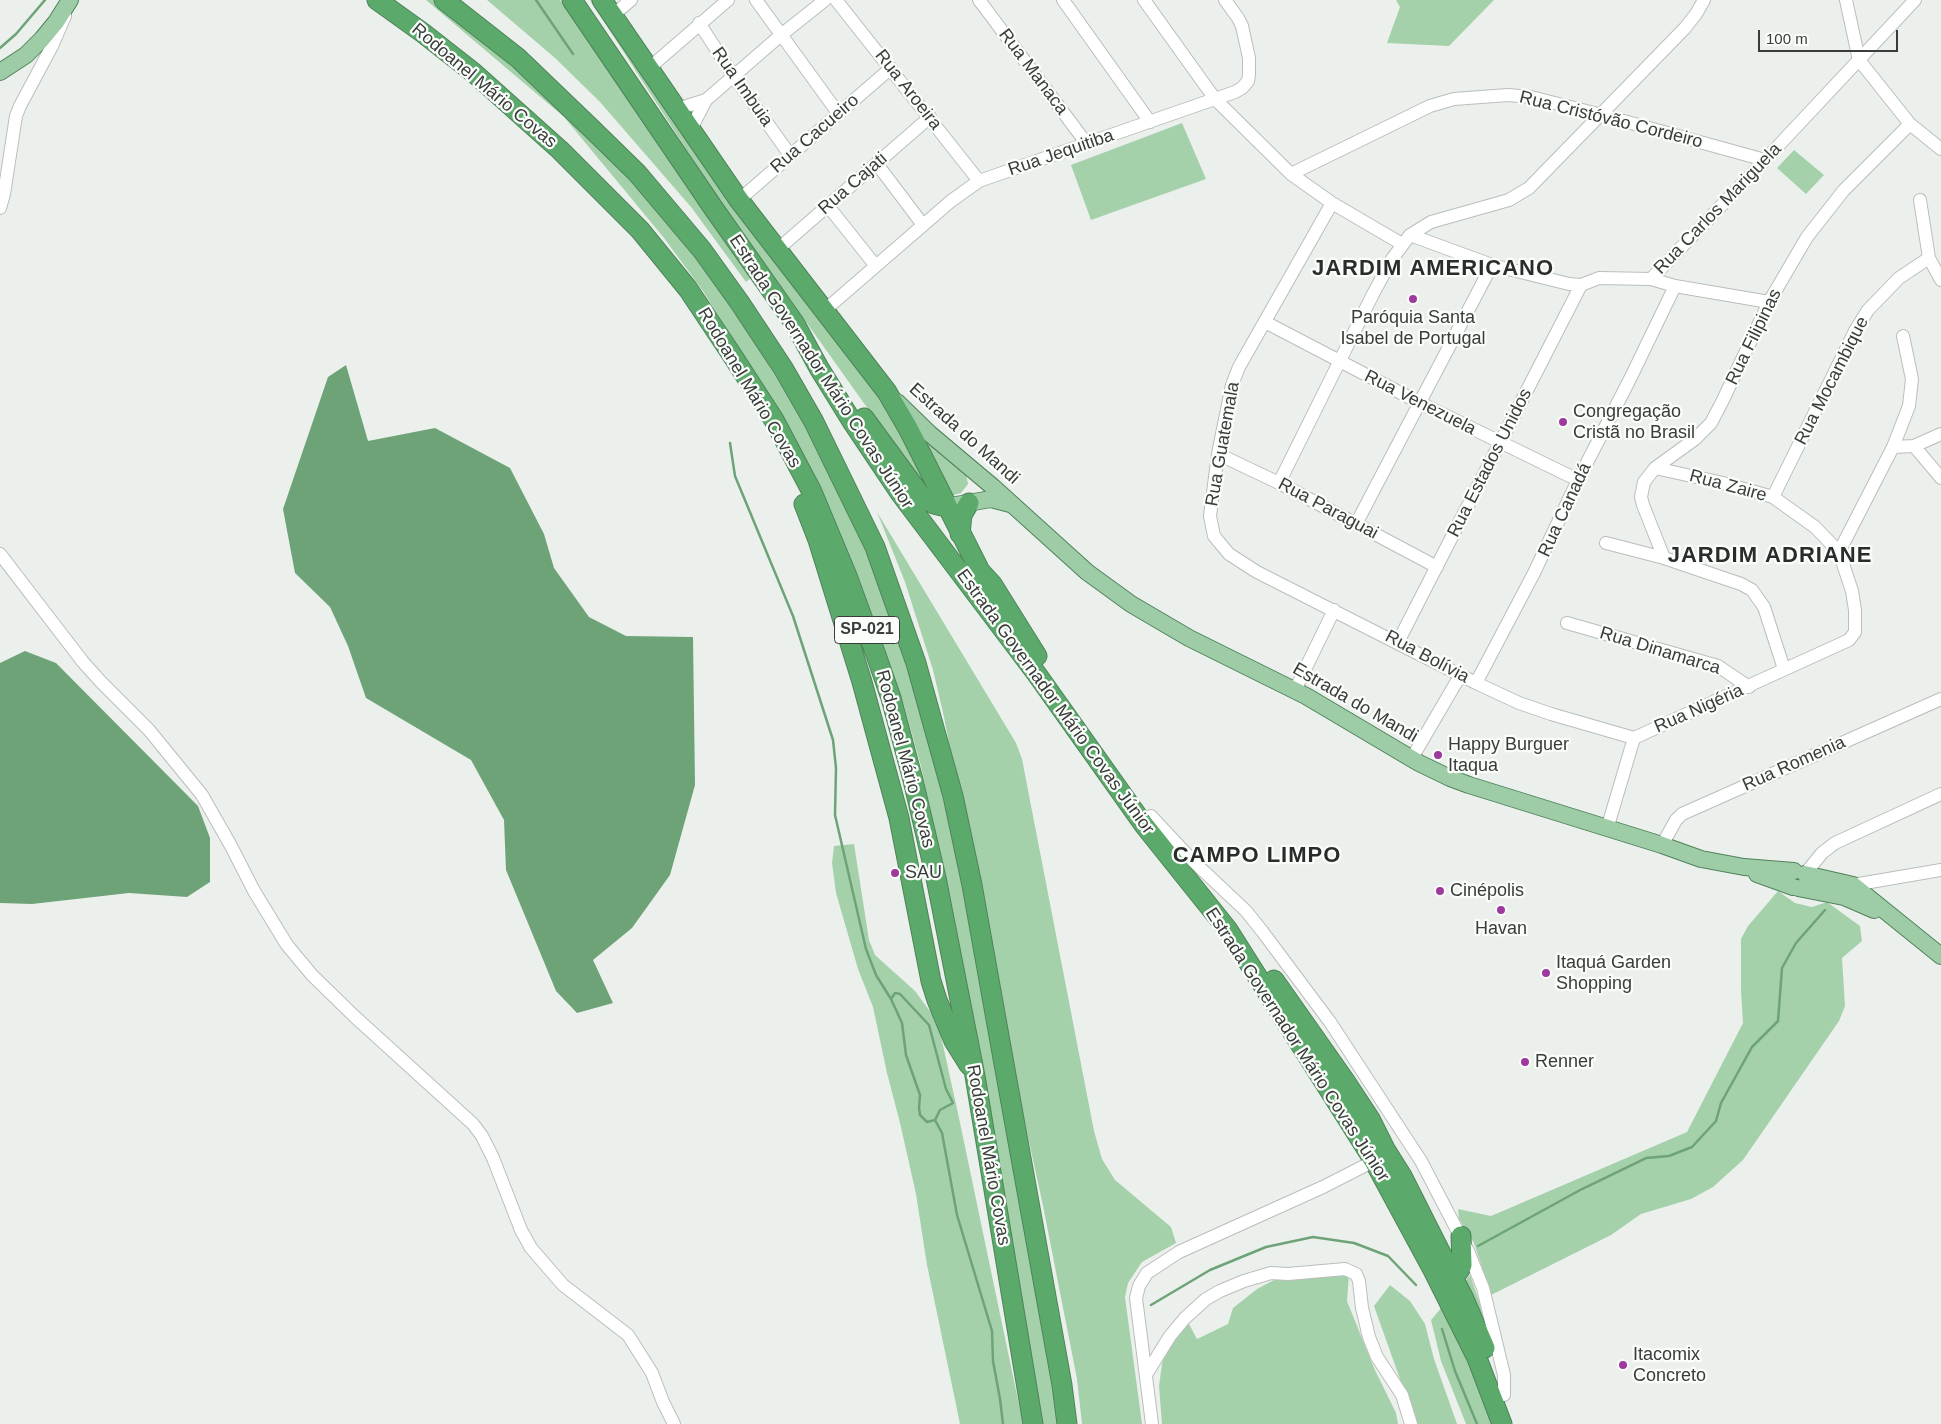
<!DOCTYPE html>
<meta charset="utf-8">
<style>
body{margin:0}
#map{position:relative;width:1941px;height:1424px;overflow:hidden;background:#ecf0ed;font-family:Helvetica,sans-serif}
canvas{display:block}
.scale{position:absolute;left:1758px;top:30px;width:140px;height:22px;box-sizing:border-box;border:2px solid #3a3b3a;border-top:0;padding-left:6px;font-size:15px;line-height:18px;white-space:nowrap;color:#3a3b3a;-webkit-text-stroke:4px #fafefa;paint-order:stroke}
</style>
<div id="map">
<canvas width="1941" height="1424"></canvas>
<div class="scale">100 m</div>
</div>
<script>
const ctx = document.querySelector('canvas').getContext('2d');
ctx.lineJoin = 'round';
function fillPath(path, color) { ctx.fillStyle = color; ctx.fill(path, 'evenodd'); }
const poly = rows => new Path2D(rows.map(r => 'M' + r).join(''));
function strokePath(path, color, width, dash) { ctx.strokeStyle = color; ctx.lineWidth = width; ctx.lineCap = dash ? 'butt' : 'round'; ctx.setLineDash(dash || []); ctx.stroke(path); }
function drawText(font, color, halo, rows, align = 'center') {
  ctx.font = font + ' Helvetica,sans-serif'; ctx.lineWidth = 4.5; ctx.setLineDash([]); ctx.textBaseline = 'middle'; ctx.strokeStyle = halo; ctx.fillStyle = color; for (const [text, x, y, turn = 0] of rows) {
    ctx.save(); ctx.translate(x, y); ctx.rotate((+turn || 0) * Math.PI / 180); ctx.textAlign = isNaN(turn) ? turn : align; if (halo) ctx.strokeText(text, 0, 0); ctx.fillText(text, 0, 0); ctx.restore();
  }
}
fillPath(poly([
 [426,0,452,0,661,205,744,322,817,448,841,495,879,582,919,696,961,864,1063,1424,1043,1424,978,1040,951,904,921,766,903,702,846,550,761,385,703,291,664,238,564,117],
 [487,0,560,0,751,278,746,282,691,207,600,102,555,58],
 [590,0,595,0,891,406,933,492,920,482,789,298,748,245],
 [1396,0,1494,0,1449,46,1387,43,1400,7],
 [1182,123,1206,179,1091,220,1071,165],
 [1794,150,1824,175,1806,194,1777,168],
 [915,427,966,474,968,484,961,493,950,496],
 [877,512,1016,743,1022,759,1094,1131,1102,1159,1115,1180,1171,1227,1176,1243,1142,1262,1128,1283,1125,1297,1142,1424,1082,1424,1077,1379,1042,1201,1001,1014,944,717,933,670,905,582],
 [854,844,869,940,875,955,915,991,932,1014,939,1027,959,1118,1023,1424,960,1424,927,1265,916,1194,900,1123,887,1073,873,1007,858,969,836,893,832,863,834,846],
 [1778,891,1795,903,1812,907,1827,902,1860,926,1862,941,1842,958,1845,1006,1839,1021,1743,1160,1713,1187,1691,1199,1641,1214,1611,1235,1491,1295,1474,1243,1459,1219,1458,1209,1491,1216,1687,1132,1743,1023,1741,991,1741,939,1748,926],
 [1349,1274,1347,1301,1374,1368,1396,1413,1398,1424,1162,1424,1159,1386,1162,1364,1166,1345,1175,1332,1189,1324,1197,1339,1228,1324,1233,1308,1257,1289,1276,1279],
 [1470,1275,1480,1304,1486,1334,1463,1284],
 [1390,1285,1410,1301,1425,1324,1434,1359,1457,1424,1416,1424,1374,1306],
 [1442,1307,1476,1372,1496,1424,1466,1424,1441,1361,1431,1320]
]), '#a4d1aa');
fillPath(poly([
 [346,365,368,441,435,428,510,468,544,534,554,568,589,617,626,636,693,637,695,785,670,875,632,928,593,960,613,1003,577,1013,556,991,506,870,504,820,471,760,366,698,348,646,330,607,295,573,283,509,328,377],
 [25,651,56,663,198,806,210,838,210,882,187,897,129,893,32,904,0,903,0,663]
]), '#6ea377');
strokePath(poly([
 [536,0,573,54],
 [0,48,16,34,45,0],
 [730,443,735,476,793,616,833,740,836,768,835,815,866,949,876,975,891,999,902,1023,906,1055,920,1095,919,1108,920,1115,927,1122,935,1120,942,1133,957,1215,992,1331,993,1361,1000,1399,1003,1424],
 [891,999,895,993,900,994,929,1025,946,1089,953,1103,940,1110,935,1120],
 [1478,1246,1582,1189,1646,1158,1669,1156,1692,1147,1716,1121,1721,1103,1752,1047,1778,1021,1782,968,1796,943,1825,910],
 [1151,1305,1210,1270,1266,1247,1313,1237,1354,1243,1388,1256,1416,1285],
 [1442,1329,1455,1371,1477,1424]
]), '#6ea377', 2.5);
const minor = poly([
 [756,0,838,113],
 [836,0,979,181],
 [979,0,1087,144],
 [1063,0,1150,122],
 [1144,0,1215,99,1291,174,1332,203,1402,244],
 [1846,0,1859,60,1910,124,1941,149],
 [613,15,631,0],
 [699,23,733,75,790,155],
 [648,69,728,0],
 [677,109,706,100],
 [691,129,706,100,781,35,825,0],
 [877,164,923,225],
 [1291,174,1430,106,1454,99,1508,95,1531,97,1602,115,1765,160],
 [739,200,891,68],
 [1920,200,1929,258,1941,280],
 [1332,203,1239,367,1232,385,1218,454,1210,516,1214,536,1229,554,1257,572,1476,683,1519,703,1551,714,1634,738],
 [828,206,875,265],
 [0,208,4,194,16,116,20,106,52,46,65,16],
 [1410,235,1492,265,1569,284,1581,285,1599,278,1651,279,1675,286,1769,302],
 [777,250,930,117],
 [1651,279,1765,160,1915,0],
 [825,310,951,201,979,181,1235,92,1242,88,1248,81,1249,75,1249,58,1242,26,1238,18,1225,0],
 [1265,322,1420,403,1578,480],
 [1914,446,1941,478],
 [1893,447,1914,446,1941,434],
 [1218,454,1279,483,1437,567],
 [1279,483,1373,294,1392,259,1410,235,1431,222,1509,200,1529,188,1685,28,1696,14,1704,0],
 [1773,497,1855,331,1868,310,1899,278,1929,258],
 [1356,524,1492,265],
 [1606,543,1664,558,1741,584,1752,590,1764,607,1784,669],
 [1839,552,1893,447,1909,406,1912,379,1903,336],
 [0,554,83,662,101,682,149,730,202,795,231,846,254,891,287,945,312,975,354,1016,473,1124,482,1136,493,1158,521,1230,531,1248,563,1285,628,1335,652,1373,663,1402,674,1424],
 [1664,558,1643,505,1641,497,1644,482,1655,468,1695,439,1711,423,1723,400,1769,302,1807,237,1844,190,1910,124],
 [1567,623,1718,666,1749,687],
 [1398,642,1581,285],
 [1476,683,1534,573,1578,480,1630,379,1675,286],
 [1295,690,1334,610],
 [1412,758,1457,681,1464,677],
 [1151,816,1194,862,1246,911,1262,931,1330,1022,1421,1161,1468,1251,1483,1288,1504,1375,1504,1395],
 [1607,829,1634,738,1849,640,1855,632,1855,610,1852,591,1839,552,1815,527,1773,497,1723,483,1655,468],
 [1662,845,1676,820,1682,814,1941,699],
 [1805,874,1822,853,1835,843,1941,794],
 [1853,885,1941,870],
 [1147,1373,1170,1336,1185,1318,1206,1299,1220,1291,1244,1281,1271,1273,1288,1274,1345,1269,1356,1274,1359,1281,1362,1308,1369,1337,1377,1357,1402,1395,1411,1424],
 [1152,1424,1136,1298,1139,1286,1147,1273,1179,1252,1323,1187,1374,1161]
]);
const major = poly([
 [0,72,26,55,42,39,56,22,70,0],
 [897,402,930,434,993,487,1087,572,1131,604,1189,638,1306,696,1419,763,1450,778,1469,785,1662,845,1701,859,1744,867,1794,871],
 [956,505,991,499,1010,504],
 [1757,874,1793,887],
 [1805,874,1853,885,1941,956],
 [1798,888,1844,897,1874,910]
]);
const highway = poly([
 [377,0,423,33,474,73,560,150,640,230,688,289,732,355,774,420,812,492,847,576,876,655,891,698,913,780,936,878,975,1076,1033,1424],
 [444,0,518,58,592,129,637,173,702,250,740,303,783,368,814,422,875,547,916,663,953,796,972,885,1006,1075,1062,1385,1067,1424],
 [572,0,714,209,795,324,819,368,853,423,900,493,1036,673,1144,825,1228,930,1374,1161,1433,1270,1477,1358,1502,1424],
 [602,0,739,200,887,392,909,430,980,571,992,584,1037,656],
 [864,418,922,497,934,504,946,507],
 [804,504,818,540,862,682,899,818,931,981,937,1000,954,1041,969,1065],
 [960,534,962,515,969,503],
 [1274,980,1345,1081,1370,1119,1385,1149,1402,1176,1463,1297,1485,1348],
 [1440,1271,1451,1274,1459,1271,1462,1265,1461,1236]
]);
strokePath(minor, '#babebb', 14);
strokePath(major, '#4f835a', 18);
strokePath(highway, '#4f835a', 21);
strokePath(minor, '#fff', 12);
strokePath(major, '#9dcca6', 16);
strokePath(highway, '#5baa6b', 19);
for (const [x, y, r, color] of [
 [1413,299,5,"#a0399d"],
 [1563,422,5,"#a0399d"],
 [1438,755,5,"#a0399d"],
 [895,873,5,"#a0399d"],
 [1440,891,5,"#a0399d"],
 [1501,910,5,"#a0399d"],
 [1546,973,5,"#a0399d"],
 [1525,1062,5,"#a0399d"],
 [1623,1365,5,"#a0399d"]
]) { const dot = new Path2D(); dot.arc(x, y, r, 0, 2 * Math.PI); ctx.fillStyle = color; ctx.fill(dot); strokePath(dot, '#fafefa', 2); }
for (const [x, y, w] of [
 [867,630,65]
]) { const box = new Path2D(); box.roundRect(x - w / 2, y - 13.5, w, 27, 4); ctx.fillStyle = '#fafefa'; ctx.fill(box); strokePath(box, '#3a3b3a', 1); }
drawText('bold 16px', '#3a3b3a', null, [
 ["SP-021",867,630]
]);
drawText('18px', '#3a3b3a', '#fafefa', [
 ["Rua Manaca",1033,72,53],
 ["Rodoanel Mário Covas",484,86,40],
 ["Rua Imbuia",742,87,55],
 ["Rua Aroeira",908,90,52],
 ["Rua Cristóvão Cordeiro",1611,120,14],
 ["Rua Cacueiro",815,134,-41],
 ["Rua Jequitiba",1061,153,-19],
 ["Rua Cajati",853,184,-41],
 ["Rua Carlos Mariguela",1718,209,-46],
 ["Rua Filipinas",1754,337,-64],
 ["Estrada Governador Mário Covas Júnior",821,372,57],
 ["Rua Mocambique",1832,381,-63],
 ["Rodoanel Mário Covas",749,388,59],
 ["Rua Venezuela",1420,403,27],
 ["Estrada do Mandi",964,434,42],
 ["Rua Guatemala",1223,444,-80],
 ["Rua Estados Unidos",1490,463,-63],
 ["Rua Zaire",1728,486,15],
 ["Rua Paraguai",1328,509,28],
 ["Rua Canadá",1565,510,-65],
 ["Rua Dinamarca",1660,651,17],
 ["Rua Bolívia",1427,657,28],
 ["Estrada Governador Mário Covas Júnior",1055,702,54],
 ["Estrada do Mandi",1355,703,30],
 ["Rua Nigéria",1699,709,-24],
 ["Rodoanel Mário Covas",905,759,75],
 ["Rua Romenia",1794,764,-24],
 ["Estrada Governador Mário Covas Júnior",1297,1045,57],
 ["Rodoanel Mário Covas",988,1155,80]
]);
drawText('18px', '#3a3b3a', '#fafefa', [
 ["Paróquia Santa",1413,318,"center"],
 ["Isabel de Portugal",1413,339,"center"],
 ["Congregação",1573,412],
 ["Cristã no Brasil",1573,433],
 ["Happy Burguer",1448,745],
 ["Itaqua",1448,766],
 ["SAU",905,873],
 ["Cinépolis",1450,891],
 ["Havan",1501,929,"center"],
 ["Itaquá Garden",1556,963],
 ["Shopping",1556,984],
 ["Renner",1535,1062],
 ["Itacomix",1633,1355],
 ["Concreto",1633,1376]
], 'left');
ctx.letterSpacing = '1px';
drawText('bold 22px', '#292c2a', '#fafefa', [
 ["JARDIM AMERICANO",1433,269],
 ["JARDIM ADRIANE",1770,556],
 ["CAMPO LIMPO",1257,856]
]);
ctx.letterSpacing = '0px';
</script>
